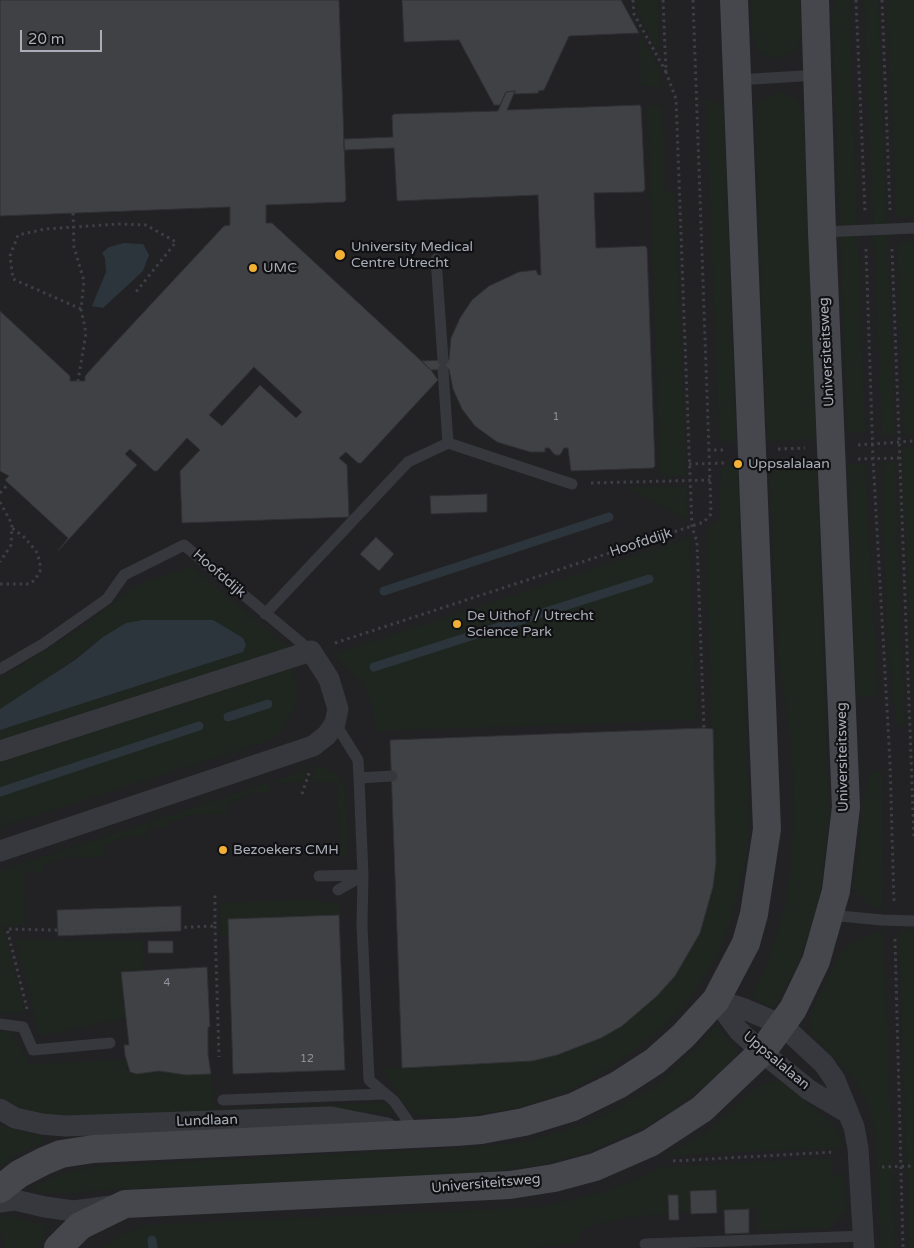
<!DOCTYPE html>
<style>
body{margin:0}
#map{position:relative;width:914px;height:1248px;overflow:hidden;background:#161618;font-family:"Varela Round",sans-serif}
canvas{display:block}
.scale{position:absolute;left:20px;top:30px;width:82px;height:22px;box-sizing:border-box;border:2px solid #a8adb8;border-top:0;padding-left:6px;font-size:15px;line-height:18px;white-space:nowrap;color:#a8adb8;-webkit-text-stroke:4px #111113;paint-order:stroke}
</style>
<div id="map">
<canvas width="914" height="1248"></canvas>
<div class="scale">20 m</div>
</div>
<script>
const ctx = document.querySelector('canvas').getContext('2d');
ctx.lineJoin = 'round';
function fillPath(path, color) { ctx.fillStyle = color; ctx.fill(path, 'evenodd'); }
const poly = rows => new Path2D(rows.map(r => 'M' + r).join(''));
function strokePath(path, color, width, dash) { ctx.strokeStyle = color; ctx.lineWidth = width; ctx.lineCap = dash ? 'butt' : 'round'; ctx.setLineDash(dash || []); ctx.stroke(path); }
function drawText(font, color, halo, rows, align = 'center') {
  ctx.font = font + ' "Varela Round",sans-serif'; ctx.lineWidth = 4.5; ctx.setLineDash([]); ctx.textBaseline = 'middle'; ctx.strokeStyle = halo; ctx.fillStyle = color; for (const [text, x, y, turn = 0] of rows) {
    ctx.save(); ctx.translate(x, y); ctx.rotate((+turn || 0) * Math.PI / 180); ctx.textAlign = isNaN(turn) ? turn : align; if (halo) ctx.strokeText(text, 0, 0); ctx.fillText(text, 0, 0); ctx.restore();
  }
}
fillPath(poly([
 [0,0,914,0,914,1248,0,1248]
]), '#222225');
fillPath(poly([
 [638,0,658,0,659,52,638,14],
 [751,0,800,0,802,37,795,50,779,59,762,54,752,36],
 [835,0,849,0,865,429,862,433,847,431,832,15],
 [864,0,878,0,895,435,882,435],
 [887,0,914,0,914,217,896,217],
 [639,33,660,69,661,86,641,86],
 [780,92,787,94,797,100,804,117,816,439,767,441,755,120,757,107,765,98],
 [706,98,724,107,736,442,725,442,719,436],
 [662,105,665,192,675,193,686,476,660,476,647,106],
 [914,241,914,434,904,434,897,242],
 [903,447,914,447,914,724,902,463],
 [882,462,895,462,905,725,897,725,888,652],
 [848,464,865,464,878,696,856,697],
 [817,465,829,817,820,897,809,934,795,970,773,1008,753,998,752,995,767,964,787,899,792,848,794,787,790,735,778,657,769,467],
 [738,466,749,813,748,851,731,918,717,958,692,995,668,1022,619,1062,587,1081,550,1098,517,1108,469,1116,438,1118,414,1114,402,1102,384,1068,532,1061,578,1048,622,1026,657,996,675,976,700,933,713,887,716,863,706,532,719,519,721,467],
 [686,486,687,520,626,487],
 [689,538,697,720,375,731,373,709,363,684,333,654],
 [192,567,289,648,0,743,0,730,243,652,126,623,103,637,40,684,0,709,0,678,83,627,136,585],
 [292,668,298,696,292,714,282,730,271,740,0,827,0,761],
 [302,764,308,764,303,782,270,783,270,792,251,793,227,804,228,813,190,815,166,823,166,827,148,828,148,837,129,836,106,844,105,857,68,858,67,856,43,865,43,871,24,872,26,925,3,926,25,1012,20,1014,0,1013,0,871,304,771],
 [316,766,335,772,345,788,348,855,343,857,340,857,337,782,310,782],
 [871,771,882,771,883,909,870,905,853,889,860,840,861,809],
 [318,899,318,903,339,902,339,915,228,919,228,936,222,936,220,903],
 [883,931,891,1123,895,1248,880,1248,878,1171,873,1121,869,1106,854,1079,811,1033,809,1026,811,1012,840,954,848,945,872,934],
 [899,931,913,931,914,1248,909,1248],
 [16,940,143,941,144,971,121,972,126,1018,39,1036],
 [715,1025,739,1052,718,1075,671,1111,646,1126,586,1153,540,1165,486,1173,431,1177,111,1189,78,1193,37,1193,33,1189,42,1182,61,1174,96,1166,480,1147,527,1141,589,1123,655,1087,702,1043],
 [0,1032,11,1032,29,1064,125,1060,127,1069,133,1073,159,1071,186,1075,211,1074,215,1109,387,1103,393,1113,329,1110,111,1119,30,1114,0,1097],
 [774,1081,787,1083,833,1125,839,1133,844,1147,665,1156,704,1134,756,1088],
 [0,1125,43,1137,44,1139,42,1143,17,1154,0,1167],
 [831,1158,832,1175,844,1174,847,1209,829,1228,757,1231,757,1208,683,1212,624,1218,584,1228,576,1243,530,1248,102,1248,120,1235,144,1225,540,1207,599,1193,642,1177,661,1167],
 [6,1215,48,1226,38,1248,6,1248,0,1231,0,1219]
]), '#1e261f');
fillPath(poly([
 [124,243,143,244,149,255,143,271,103,308,92,306,106,272,105,258,102,253,109,247],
 [143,620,213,620,243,638,246,645,243,652,0,730,0,709,75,660,103,637,126,623]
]), '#2c353c');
strokePath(poly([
 [384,591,609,517],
 [374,667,649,579],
 [228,717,268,704],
 [0,792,199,726],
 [152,1240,153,1248]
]), '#2c353c', 9);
const building = poly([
 [0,0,339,0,346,200,344,202,266,205,266,223,272,223,431,370,438,380,361,463,358,463,346,452,339,458,347,465,349,517,182,523,180,471,200,450,187,438,157,471,154,471,130,449,125,454,137,465,58,551,68,538,5,480,9,476,0,471,0,311,70,376,70,381,85,381,85,376,114,344,224,226,230,225,230,207,0,216,0,0],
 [254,367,302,412,296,418,260,385,222,426,209,415,254,367],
 [402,0,621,0,639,33,569,36,544,90,538,91,539,93,514,94,515,91,506,92,500,105,494,105,459,40,404,42,402,0],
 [515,91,507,110,640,105,641,107,645,189,643,192,594,193,596,248,645,246,647,248,655,466,653,468,571,471,568,448,564,448,560,455,555,455,549,448,545,448,545,452,530,452,497,442,475,426,462,409,453,389,449,369,431,370,421,361,449,360,451,338,460,318,472,300,489,286,519,272,536,270,538,275,541,275,538,195,397,201,394,148,344,150,344,139,393,137,392,116,394,114,498,111,506,92,515,91],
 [487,494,487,512,431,514,430,496,487,494],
 [376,537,394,554,379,571,360,554,376,537],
 [704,728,713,729,716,863,713,887,700,933,675,976,657,996,622,1026,601,1038,557,1055,532,1061,402,1068,390,740,704,728],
 [181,906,181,931,58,936,57,910,181,906],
 [339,915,345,1070,233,1074,228,919,339,915],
 [148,941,173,941,173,953,148,953,148,941],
 [207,967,210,1027,208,1027,208,1054,211,1074,186,1075,159,1071,137,1074,130,1072,125,1055,124,1045,129,1045,121,972,207,967],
 [716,1190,717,1213,691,1214,690,1191,716,1190],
 [668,1195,678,1195,679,1220,669,1220,668,1195],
 [749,1209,749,1233,725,1234,724,1210,749,1209]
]);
fillPath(building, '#404145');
strokePath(building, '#303034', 1);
strokePath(poly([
 [633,0,634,14,666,72],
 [663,0,666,72,676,99,689,450,692,527,697,542,704,728],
 [693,0,709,450],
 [856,0,865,211],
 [882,0,890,210],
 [73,213,74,247,84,281,81,309,86,333,78,381],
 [866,249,873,458,890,762,894,902],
 [892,249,914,838],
 [81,309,13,279,10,256,18,235,45,229,119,224,146,225,176,242,136,292],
 [858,445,914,441],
 [778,449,805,448],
 [858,459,900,458],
 [780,461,804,460],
 [689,464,724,463],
 [591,483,710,480],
 [0,493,9,483],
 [0,502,12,524,11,545,0,562],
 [0,584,29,584,35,580,40,571,40,562,36,551,24,537,12,528],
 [335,643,704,522,711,514,709,450,725,450],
 [302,794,309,773],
 [215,926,219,1057],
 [895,939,903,1248],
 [27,1009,7,929,92,931,215,926,215,894],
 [673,1161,834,1152],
 [882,1167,914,1166]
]), '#3d3f44', 3, [2.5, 4]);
strokePath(poly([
 [737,80,818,75],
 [822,232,914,228],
 [436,259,443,360],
 [443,370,448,443],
 [265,614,408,462,448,443,572,484],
 [0,669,43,644,107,599,124,575,184,545,311,651],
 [335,723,358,760,359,778,363,875,362,925,369,1080,394,1101,415,1131],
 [359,778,392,776],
 [319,876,363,875],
 [338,890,362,876],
 [829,915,882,920,914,921],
 [0,1024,23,1027,33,1050,110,1043],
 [223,1100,384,1094],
 [645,1244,864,1236]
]), '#37383d', 11);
strokePath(poly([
 [0,751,311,651,329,679,338,709,335,723,327,735,313,746,0,851],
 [716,1000,742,1008,782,1025,824,1064,835,1080,854,1127,858,1148,864,1248],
 [716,1000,739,1031,762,1052,809,1090,848,1113],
 [0,1109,15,1118,42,1124,65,1126,331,1117,387,1128],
 [0,1202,15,1200,45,1207,74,1211,111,1206]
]), '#37383d', 21);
strokePath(poly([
 [0,1189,19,1174,44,1161,61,1154,93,1149,456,1132,481,1130,524,1122,573,1107,618,1085,655,1061,683,1036,716,1000,746,943,754,914,767,829,734,0],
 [58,1248,80,1226,125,1204,510,1185,554,1178,595,1167,650,1143,702,1109,762,1052,793,1009,816,961,836,891,846,807,822,232,815,0]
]), '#45474d', 28);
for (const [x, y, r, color] of [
 [340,255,6,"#f2b134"],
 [253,268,5,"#f2b134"],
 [738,464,5,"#f2b134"],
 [457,624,5,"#f2b134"],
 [223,850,5,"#f2b134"]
]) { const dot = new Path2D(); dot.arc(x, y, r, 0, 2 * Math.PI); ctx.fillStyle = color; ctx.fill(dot); strokePath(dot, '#111113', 2); }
drawText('11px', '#8e929b', null, [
 ["1",556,417],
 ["4",167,983],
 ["12",307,1059]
]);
drawText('14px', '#a8adb8', '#111113', [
 ["University Medical",351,247],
 ["Centre Utrecht",351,263],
 ["UMC",263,268],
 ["Uppsalalaan",748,464],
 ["De Uithof / Utrecht",467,616],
 ["Science Park",467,632],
 ["Bezoekers CMH",233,850]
], 'left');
drawText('14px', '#a8adb8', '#111113', [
 ["Universiteitsweg",827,352,-93],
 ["Hoofddijk",641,543,-18],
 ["Hoofddijk",219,574,41],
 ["Universiteitsweg",843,757,-91],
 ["Uppsalalaan",776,1061,40],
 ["Lundlaan",207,1121,-2],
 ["Universiteitsweg",486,1184,-5]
]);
</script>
